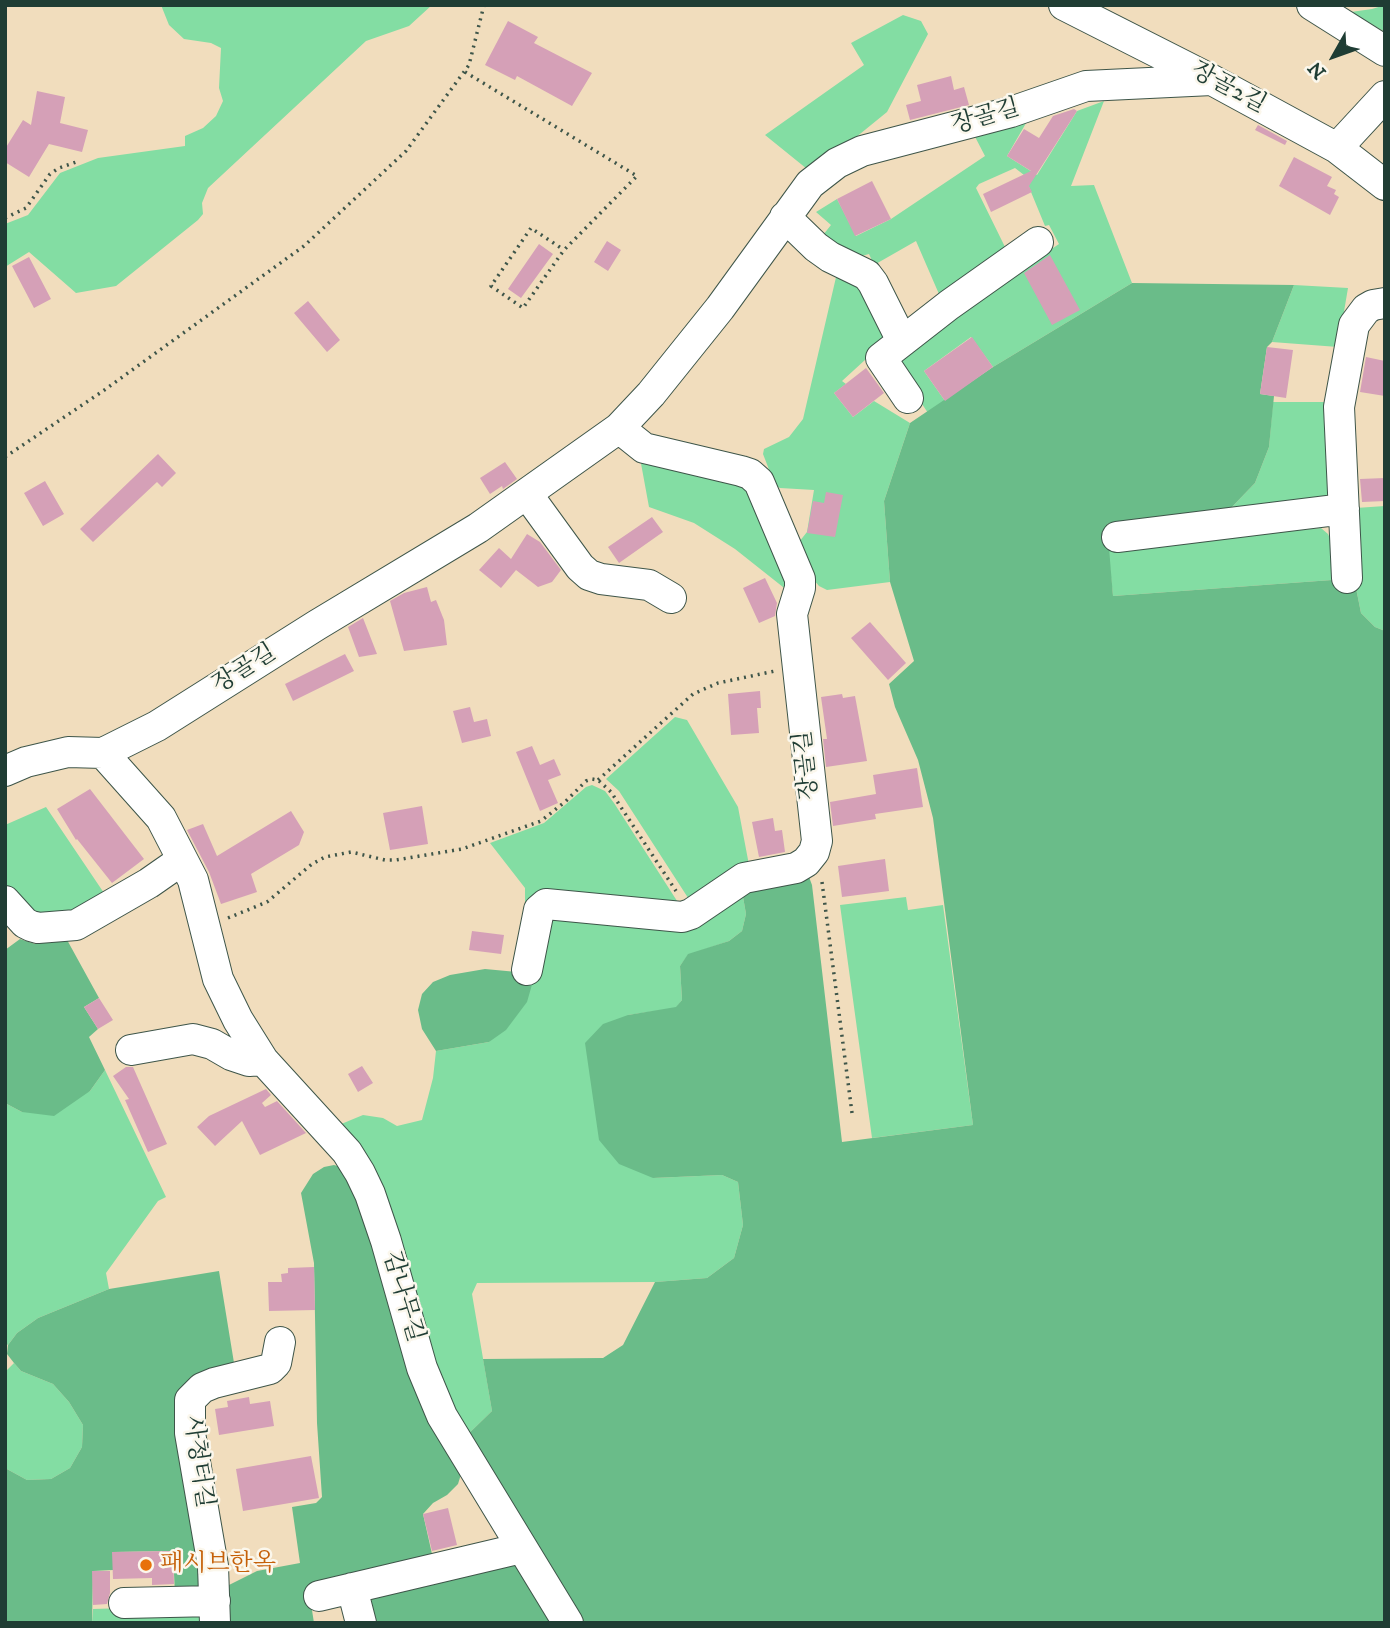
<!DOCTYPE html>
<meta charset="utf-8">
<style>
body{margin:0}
#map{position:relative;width:1390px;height:1628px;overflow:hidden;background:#f1ddbd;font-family:"IM FELL DW Pica",serif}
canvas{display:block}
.frame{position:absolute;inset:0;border:7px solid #1f3d34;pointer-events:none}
.north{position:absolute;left:1299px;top:21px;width:70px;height:70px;-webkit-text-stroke:5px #fbf7ec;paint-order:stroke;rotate:230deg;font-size:19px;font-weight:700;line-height:28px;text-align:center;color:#1f3d34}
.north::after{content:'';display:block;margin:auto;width:24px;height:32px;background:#1f3d34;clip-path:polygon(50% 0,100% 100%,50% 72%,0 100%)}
</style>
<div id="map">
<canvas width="1390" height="1628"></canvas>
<div class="frame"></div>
<div class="north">N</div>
</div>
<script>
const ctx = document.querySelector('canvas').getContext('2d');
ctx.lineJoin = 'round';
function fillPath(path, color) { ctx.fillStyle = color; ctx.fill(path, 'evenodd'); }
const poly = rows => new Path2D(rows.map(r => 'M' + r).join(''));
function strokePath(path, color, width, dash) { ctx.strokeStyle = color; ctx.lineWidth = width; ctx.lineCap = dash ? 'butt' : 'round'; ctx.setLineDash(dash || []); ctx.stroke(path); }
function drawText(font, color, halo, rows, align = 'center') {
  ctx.font = font + ' "IM FELL DW Pica","Noto Serif KR",serif'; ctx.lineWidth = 5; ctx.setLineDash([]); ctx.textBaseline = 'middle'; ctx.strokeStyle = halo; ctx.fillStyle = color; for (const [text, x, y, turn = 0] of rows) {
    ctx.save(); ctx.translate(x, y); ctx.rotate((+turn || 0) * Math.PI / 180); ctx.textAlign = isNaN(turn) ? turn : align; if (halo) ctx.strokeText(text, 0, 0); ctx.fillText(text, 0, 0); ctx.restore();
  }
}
fillPath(poly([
 [161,5,432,5,409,26,366,41,208,188,202,203,203,214,198,220,116,286,76,293,29,252,5,267,5,224,28,215,60,173,98,158,185,146,185,136,203,128,216,116,223,101,219,88,221,48,211,43,184,39,169,25],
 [1385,5,1385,32,1351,12,1372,9],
 [903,15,921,21,928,34,887,112,812,173,765,135,864,65,851,43],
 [1104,101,1071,186,1094,185,1132,283,993,367,971,337,924,371,945,401,928,413,896,365,903,349,1059,244,1049,225,1045,226,1024,175,1015,168,979,184,976,188,1005,247,942,301,916,241,874,265,869,254,851,259,819,240,831,225,816,212,837,199,856,236,891,219,985,156,972,131,1029,118,1007,156,1037,175,1077,111],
 [837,273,860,281,888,339,842,381,846,384,834,393,853,417,874,401,910,423,884,501,890,582,827,590,819,586,813,579,799,542,807,532,814,490,780,488,775,485,763,454,764,449,789,437,803,419],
 [1294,285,1348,288,1338,347,1272,342],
 [1273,402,1326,402,1328,495,1323,500,1230,509,1255,483,1269,447],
 [640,458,749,485,790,577,788,591,735,549,694,523,649,507],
 [1385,506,1385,631,1375,627,1361,613,1356,588,1356,508],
 [1321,528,1328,534,1332,543,1332,580,1113,596,1108,549],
 [675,717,687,720,738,807,749,865,692,904,619,791,606,779],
 [592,785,605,791,614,803,679,904,525,909,525,888,490,843,544,823,586,787],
 [46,807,106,896,83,909,31,916,5,895,5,825],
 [742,891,746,914,742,931,729,941,688,955,680,966,682,1000,676,1008,628,1015,653,1178,722,1175,738,1182,743,1225,734,1258,707,1278,655,1282,477,1283,472,1294,492,1411,462,1440,334,1127,363,1115,383,1118,397,1126,422,1120,433,1078,436,1051,489,1042,536,970,553,913,682,926],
 [906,897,908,910,943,905,973,1125,872,1138,840,905],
 [105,1070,166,1197,158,1201,106,1273,109,1289,38,1318,17,1333,8,1345,5,1343,5,1103,22,1112,90,1091],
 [14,1363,21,1371,53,1384,69,1402,83,1425,82,1447,70,1468,51,1479,27,1480,5,1468,5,1372],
 [188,1606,195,1608,205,1623,92,1623,93,1609]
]), '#83dda3');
fillPath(poly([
 [1132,283,1294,285,1272,342,1267,347,1260,394,1274,396,1269,447,1255,483,1230,509,1107,524,1113,596,1332,580,1356,588,1361,613,1375,627,1385,631,1385,1623,575,1623,462,1440,492,1411,483,1359,603,1358,623,1345,655,1282,707,1278,734,1258,743,1225,738,1182,722,1175,653,1178,619,1164,599,1140,585,1043,603,1024,628,1015,676,1007,682,1000,680,966,688,954,729,941,742,931,746,914,742,891,809,877,812,885,842,1142,973,1125,933,818,918,760,895,707,889,684,914,661,890,582,884,501,910,423,993,367],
 [66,938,99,998,84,1007,98,1029,89,1037,105,1070,90,1091,54,1116,22,1112,5,1103,5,950,20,939,35,944],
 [485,969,517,972,533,981,527,1002,506,1030,489,1042,436,1051,422,1029,418,1010,422,994,433,982,450,975],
 [334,1165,344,1168,462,1471,458,1484,447,1495,433,1503,423,1514,432,1554,429,1559,309,1591,314,1623,221,1623,225,1587,257,1571,300,1563,292,1507,316,1503,322,1497,317,1423,314,1263,301,1193,313,1174,324,1167],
 [219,1271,235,1369,194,1377,207,1585,175,1595,173,1551,113,1552,113,1570,93,1571,92,1623,5,1623,5,1468,27,1480,51,1479,70,1468,82,1447,83,1425,69,1402,53,1384,21,1371,14,1363,7,1354,8,1345,17,1333,38,1318,109,1289],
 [515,1554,559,1623,377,1623,371,1602,373,1594]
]), '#6abc89');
fillPath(poly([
 [508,21,538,37,534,43,592,73,572,106,517,76,515,80,485,65],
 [951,76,954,90,964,87,969,105,910,120,906,105,921,101,917,85],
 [37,91,65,97,60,123,88,130,82,152,49,144,29,177,5,162,5,149,23,120,31,125],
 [1074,109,1077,111,1029,186,1032,192,991,212,983,194,1031,171,1007,156,1024,129,1039,138,1053,116],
 [1258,125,1287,141,1285,145,1255,130],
 [1294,157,1332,177,1327,186,1336,190,1334,194,1339,197,1330,215,1279,186],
 [872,181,891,219,855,236,837,199],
 [607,241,621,250,608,271,594,262],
 [539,244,553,254,521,298,508,289],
 [1050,255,1080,310,1052,325,1024,273],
 [29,257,51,299,34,308,12,266],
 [308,301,340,340,327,352,294,313],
 [972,337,993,367,945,401,924,371],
 [1267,347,1293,350,1286,398,1260,394],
 [1366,357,1385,361,1385,396,1360,392],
 [866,368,884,393,853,417,834,393],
 [158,454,176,473,162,487,157,482,93,542,80,529],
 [505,462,517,479,503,489,502,486,490,494,480,478],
 [1385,478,1385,501,1362,502,1360,479],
 [45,481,64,514,43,526,24,493],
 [826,492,843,495,835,537,807,533,813,501,824,503],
 [652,517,663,532,619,563,608,547],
 [527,534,540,542,561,570,552,582,538,587,516,570,501,588,479,570,499,548,511,559],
 [765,578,777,603,775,616,759,623,743,588],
 [427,587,431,602,436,600,444,620,447,645,404,651,390,601,404,593],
 [363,618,377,654,359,657,348,627],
 [870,622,906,663,888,680,851,638],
 [345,654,354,671,293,701,285,684],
 [760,691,761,708,757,708,759,733,731,735,728,694],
 [842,694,843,698,855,696,867,761,826,767,823,739,827,739,821,697],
 [470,707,474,722,487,719,491,736,462,743,453,711],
 [532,746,540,765,554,759,561,775,548,780,558,803,540,811,516,752],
 [917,768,923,807,875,814,876,819,833,826,830,802,876,794,873,775],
 [90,789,144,859,112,883,77,839,76,840,57,809],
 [422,806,428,844,390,850,383,813],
 [291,811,304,832,299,845,251,874,257,892,221,904,209,872,187,830,203,824,217,856],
 [773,818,775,831,782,830,785,852,759,857,752,822],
 [885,859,889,891,842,897,838,866],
 [472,931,504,935,501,954,469,950],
 [99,998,113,1020,98,1029,84,1007],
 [362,1066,373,1083,358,1092,348,1074],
 [126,1067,133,1067,167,1144,148,1152,125,1100,129,1099,113,1076],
 [266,1089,271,1095,262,1103,265,1107,277,1101,306,1133,260,1155,242,1121,215,1146,197,1127,209,1116],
 [314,1267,315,1310,269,1311,268,1282,282,1282,281,1274,288,1273,288,1268],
 [249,1397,250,1404,270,1401,274,1426,219,1435,215,1409,228,1407,227,1401],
 [311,1456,319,1498,243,1511,236,1469],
 [448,1508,457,1545,432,1551,423,1514],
 [173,1551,174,1584,152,1585,152,1578,113,1579,112,1552],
 [92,1571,110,1571,110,1593,107,1604,93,1605]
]), '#d5a0b7');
const minor = poly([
 [1064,5,1212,80,1337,148,1385,185],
 [1312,5,1385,51],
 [1337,148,1385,96],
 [785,217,816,247,830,257,867,275,873,283,902,341],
 [908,398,881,358,949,305,1038,242],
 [527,494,580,567,589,575,601,579,649,585,671,598],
 [1117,537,1344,509],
 [1347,578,1339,407,1354,325,1366,309,1373,305,1385,303],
 [103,753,157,726,317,625,478,528,619,428,651,394,720,308,810,184,837,163,862,151,1011,112,1086,86,1212,80],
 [5,771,26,762,68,752,103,753,161,818,193,880,218,979,238,1020,263,1060,347,1152,360,1173,370,1194,386,1241,422,1368,442,1416,568,1623],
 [5,901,25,923,31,926,38,928,76,925,149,883,182,860],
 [527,970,539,910,546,904,682,917,691,914,744,878,796,868,806,862,814,852,817,841,792,614,800,588,800,579,759,482,750,474,741,471,644,448,619,428],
 [131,1050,193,1039,212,1044,231,1055,249,1061,263,1060],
 [352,1588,361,1623],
 [319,1596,522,1548],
 [124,1603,215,1601],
 [215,1623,213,1566,190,1433,190,1400,202,1388,214,1383,270,1369,276,1363,280,1342]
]);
strokePath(minor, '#3e5549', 32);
strokePath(poly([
 [465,72,637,176,564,250,523,308,491,286,531,228,564,250],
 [5,218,26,208,50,174,59,168,79,161],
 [5,457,103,391,304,246,406,151,469,65,484,5],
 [598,780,693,694,718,683,775,671],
 [822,882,852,1113],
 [228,918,267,902,312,864,325,857,351,852,385,860,396,860,462,849,541,821,566,801,586,781,592,779,598,780,611,792,676,891]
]), '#3e5549', 3.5, [2, 5]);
strokePath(minor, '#fff', 30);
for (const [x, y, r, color] of [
 [146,1565,7,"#e8710a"]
]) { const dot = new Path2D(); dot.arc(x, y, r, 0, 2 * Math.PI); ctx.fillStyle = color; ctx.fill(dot); strokePath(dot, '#fbf7ec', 2.5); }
drawText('24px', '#1f3d34', '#fbf7ec', [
 ["장골2길",1228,89,28],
 ["장골길",986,118,-16],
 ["장골길",245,670,-32],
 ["장골길",808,765,-96],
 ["감나무길",402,1297,74],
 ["사청터길",197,1462,82]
]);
drawText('24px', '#c56008', '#fbf7ec', [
 ["패시브한옥",160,1565]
], 'left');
</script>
